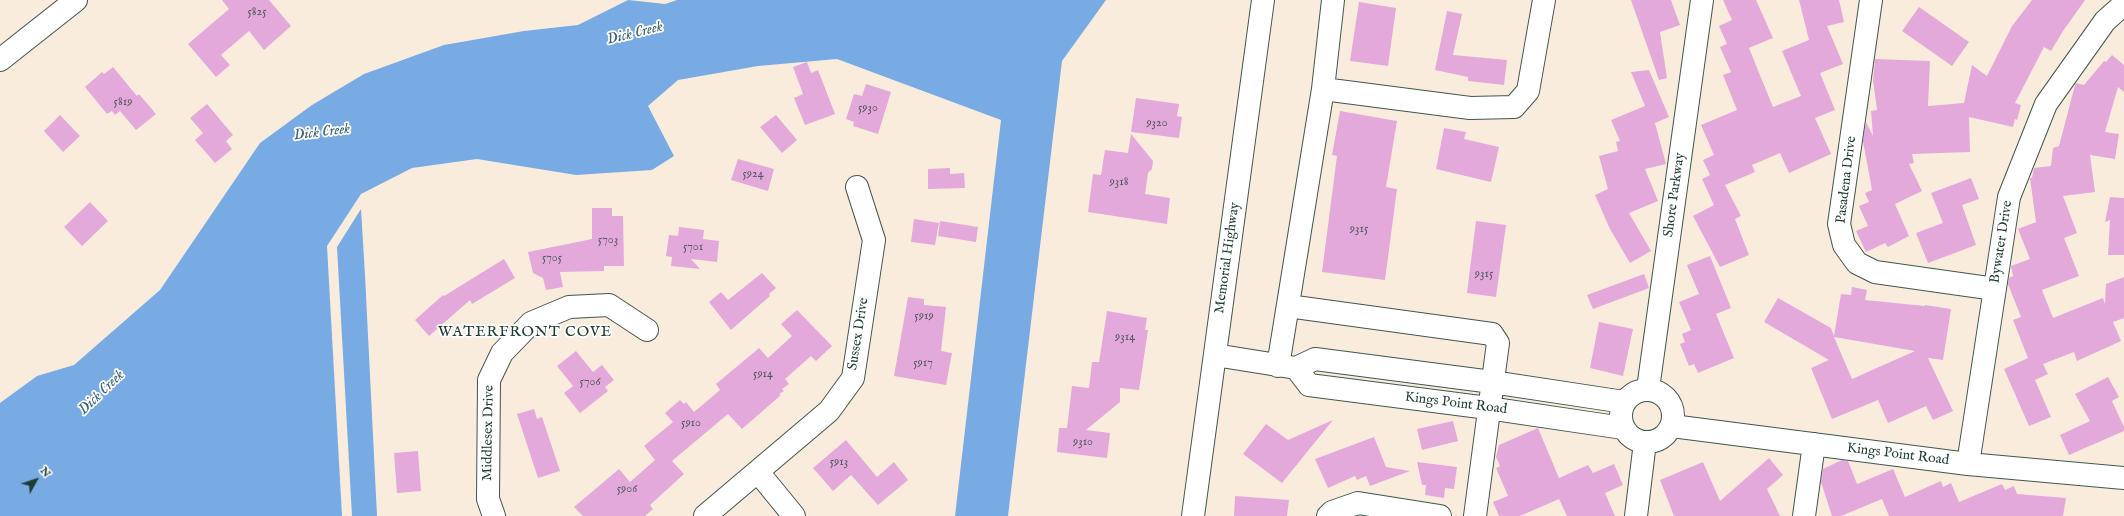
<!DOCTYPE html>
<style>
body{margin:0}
#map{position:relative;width:2124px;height:516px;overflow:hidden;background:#f9ecdd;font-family:"IM FELL English",serif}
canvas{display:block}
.north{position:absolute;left:16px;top:460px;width:40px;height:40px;-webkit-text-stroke:3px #fff;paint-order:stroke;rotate:50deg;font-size:11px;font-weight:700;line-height:16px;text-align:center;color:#1f3d34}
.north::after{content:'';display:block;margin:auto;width:14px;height:18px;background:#1f3d34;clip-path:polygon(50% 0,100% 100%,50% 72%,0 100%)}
</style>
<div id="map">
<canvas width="2124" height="516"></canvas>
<div class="north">N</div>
</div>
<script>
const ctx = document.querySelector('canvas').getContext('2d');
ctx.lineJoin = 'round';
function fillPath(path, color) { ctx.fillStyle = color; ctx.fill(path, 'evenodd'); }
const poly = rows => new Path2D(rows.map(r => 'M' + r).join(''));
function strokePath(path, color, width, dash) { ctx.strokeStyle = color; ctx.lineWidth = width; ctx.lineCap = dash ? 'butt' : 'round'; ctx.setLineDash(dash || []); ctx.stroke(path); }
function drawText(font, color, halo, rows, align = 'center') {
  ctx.font = font + ' "IM FELL English",serif'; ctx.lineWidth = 3.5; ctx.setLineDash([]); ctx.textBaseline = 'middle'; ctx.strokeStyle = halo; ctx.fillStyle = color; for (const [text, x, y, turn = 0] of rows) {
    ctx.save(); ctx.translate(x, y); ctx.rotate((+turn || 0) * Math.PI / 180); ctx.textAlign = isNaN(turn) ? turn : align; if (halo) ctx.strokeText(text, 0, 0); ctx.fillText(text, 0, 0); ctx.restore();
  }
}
fillPath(poly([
 [628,0,665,4,677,0,1106,0,1062,61,1008,516,955,516,1001,120,837,59,758,66,678,80,648,106,674,156,652,170,576,175,477,159,412,168,361,194,327,246,342,516,0,516,0,403,37,376,74,365,160,290,260,143,312,105,364,74,444,45,524,31,578,25],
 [361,209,365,275,377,516,352,516,337,247]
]), '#78aae3');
fillPath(poly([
 [222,0,269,0,291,26,264,50,249,31,221,55,230,65,216,77,188,44,229,9],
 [1631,0,1671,0,1680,25,1660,32,1667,78,1659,80],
 [1723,0,1756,0,1773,38,1749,48,1773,107,1801,96,1782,51,1809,40,1799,0,1839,0,1844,22,1827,26,1843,64,1820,73,1835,110,1815,118,1831,154,1789,173,1780,153,1752,165,1755,172,1725,185,1741,216,1735,219,1749,255,1720,267,1693,216,1714,205,1702,179,1710,175,1703,160,1714,155,1701,125,1737,110,1723,75,1731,72,1720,47,1727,44,1719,26,1732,20],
 [2032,0,2085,0,2063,31,2051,51,2044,47,2015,103,2021,105,2017,120,2015,119,2013,127,1969,117,1970,152,1912,154,1914,163,1909,164,1922,191,1895,204,1909,236,1888,247,1885,243,1866,252,1856,231,1868,226,1859,206,1869,202,1865,193,1872,190,1863,141,1866,122,1873,136,1871,111,1877,110,1873,80,1875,59,1930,61,1928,106,1964,103,1972,65,1987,76,2012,26],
 [1359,2,1396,8,1388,66,1350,61],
 [1919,7,1969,42,1952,66,1902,31],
 [1447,11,1462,14,1453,55,1507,60,1504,85,1468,81,1468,77,1435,70],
 [2112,55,2124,65,2124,92,2118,87,2105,132,2119,134,2115,159,2090,155,2095,192,2063,196,2077,233,2064,238,2079,276,2042,290,2053,318,2103,298,2105,304,2106,284,2124,277,2124,318,2113,322,2121,341,2077,361,2074,352,2043,364,2048,374,2035,380,2051,417,2029,426,2004,369,2028,358,2013,320,2021,317,2008,284,2009,278,2013,276,2011,266,2030,259,2018,229,2036,222,2030,178,2032,178,2034,168,2051,166,2053,148,2059,146,2075,85,2076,83,2084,85,2104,61,2106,62],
 [807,62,811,73,818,70,835,114,805,125,794,98,803,94,793,67],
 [113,67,137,96,139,94,156,114,136,130,120,111,115,115,112,111,107,114,85,87,102,72,104,74],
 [1649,70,1669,117,1655,123,1666,164,1645,169,1658,201,1629,213,1651,251,1630,263,1610,229,1595,195,1608,189,1599,156,1618,151,1616,142,1620,141,1611,120,1645,106,1631,72],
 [866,84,891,92,878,134,853,126,854,122,846,119,854,94,862,96],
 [1136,98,1179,104,1177,116,1182,117,1179,138,1131,132],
 [207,104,233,135,226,141,232,149,215,163,195,140,203,133,190,118],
 [1340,111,1397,121,1386,187,1397,189,1385,280,1322,272,1337,156,1332,155],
 [60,115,80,136,63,152,44,131],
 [776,115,797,140,782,153,760,127],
 [1444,128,1466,132,1464,139,1499,147,1491,182,1436,169],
 [1131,134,1153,161,1152,169,1148,173,1145,194,1170,198,1167,224,1088,212,1093,174,1101,175,1105,150,1128,153],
 [738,159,774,169,768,191,731,180],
 [950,168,950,174,964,173,965,188,928,189,928,169],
 [1971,178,1979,199,1962,205,1976,245,1928,263,1916,233,1943,223,1931,193],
 [2110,197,2124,198,2124,255,2108,255,2110,220,2105,222],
 [90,202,108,221,82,246,64,227],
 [592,208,612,208,612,216,623,216,624,266,604,266,604,271,560,272,563,287,546,290,543,278,533,273,528,252,592,239],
 [914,219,939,223,935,245,911,242],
 [940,221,978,227,976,242,938,236],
 [1476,221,1506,225,1496,297,1467,293],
 [679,227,704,230,703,239,719,241,717,262,691,259,700,269,671,266,672,257,666,256,669,235,678,236],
 [1710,256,1731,308,1716,314,1734,358,1698,373,1694,364,1689,366,1680,344,1685,342,1682,334,1691,330,1679,302,1699,294,1687,265],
 [504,259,515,278,472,304,470,300,429,336,415,320,443,295,444,296],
 [762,273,776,288,769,294,770,296,731,330,709,302,721,292,728,300],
 [1644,274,1649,288,1593,309,1587,295],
 [1852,287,1867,290,1865,300,1925,306,1925,305,1951,309,1943,360,1928,358,1953,411,1933,420,1926,406,1888,423,1878,400,1832,419,1811,368,1829,360,1764,322,1778,298,1831,328,1834,336,1841,294,1851,295],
 [1834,337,1915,351,1852,379],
 [908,297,924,299,924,305,946,307,941,351,952,353,946,385,894,376],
 [797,310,832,346,816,361,811,356,785,379,789,384,782,389,784,391,779,394,781,395,742,429,728,414,672,461,684,474,650,505,653,509,645,516,583,516,574,507,619,469,630,482,655,460,644,446,673,422,665,413,680,400,684,404,686,402,694,412,720,390,716,384,759,348,768,358,792,336,781,324],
 [1107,311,1147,318,1145,330,1148,330,1139,390,1120,388,1120,402,1086,430,1110,433,1107,458,1057,452,1059,428,1067,428,1072,386,1089,388,1092,362,1099,362],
 [1599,322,1633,329,1623,376,1590,368],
 [576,351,593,372,602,365,614,380,605,387,608,391,580,413,564,393,573,386,557,366],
 [2108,377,2119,397,2112,401,2124,427,2124,431,2069,455,2060,435,2090,421,2075,394],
 [534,409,537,419,542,417,560,471,538,478,517,414],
 [1333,420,1282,483,1243,454,1266,424,1288,440],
 [1453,421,1458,441,1422,450,1417,429],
 [1538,428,1559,478,1588,465,1593,473,1614,464,1623,485,1605,493,1615,516,1567,516,1559,499,1520,516,1499,516,1493,502,1508,496,1496,468,1500,466,1496,457,1499,445],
 [1374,437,1386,467,1410,471,1370,486,1366,476,1357,480,1355,476,1328,488,1315,459],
 [846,440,877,477,894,462,908,480,878,505,851,475,833,491,813,468],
 [418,451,421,491,397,493,394,453],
 [1769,458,1783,475,1767,489,1780,516,1674,516,1660,480,1703,462,1720,501],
 [1842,460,1848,461,1857,484,1893,469,1905,497,1941,481,1943,487,1951,483,1959,502,2002,484,2005,490,2014,486,2017,494,2066,498,2063,516,1889,516,1882,499,1841,516,1832,516,1821,482,1823,469],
 [1417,462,1457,467,1454,489,1445,488,1444,498,1425,495,1426,485,1422,485],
 [1235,496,1289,500,1287,516,1234,516]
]), '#e4a9db');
const minor = poly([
 [1871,0,1839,224,1844,245,1857,263,1875,272,1995,289],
 [0,60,76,0],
 [1323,89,1470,108,1514,107,1528,91,1544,0],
 [1288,306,1492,334,1498,343,1475,516],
 [1215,355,1296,368,1315,359,1492,382,1624,402],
 [1278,366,1323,89,1333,0],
 [1296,368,1309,385,1488,408,1623,428],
 [1648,389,1702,0],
 '1621 416a26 26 0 1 1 52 0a26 26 0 1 1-52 0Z',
 [1672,426,1968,464,2124,478],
 [1968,464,2009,197,2046,104,2105,21,2124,4],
 [758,472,794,516],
 [494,516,488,499,489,380,502,353,531,323,569,307,609,305,647,330],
 [705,516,829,411,853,378,874,240,857,187],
 [1193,516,1263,0],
 [1328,516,1332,512,1358,503,1440,516],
 [1636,516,1645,442],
 [1804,516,1814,444]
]);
strokePath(minor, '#40574d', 24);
strokePath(minor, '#fff', 22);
drawText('12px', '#50585e', null, [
 ["5825",257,13],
 ["5819",123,103],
 ["5930",868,109],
 ["9320",1157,124],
 ["5924",753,175],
 ["9318",1119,183],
 ["9315",1359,230],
 ["5703",608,241],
 ["5701",693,248],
 ["5705",552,259],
 ["9315",1484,275],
 ["5919",924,317],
 ["9314",1125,338],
 ["5917",923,364],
 ["5914",763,375],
 ["5706",590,383],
 ["5910",691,424],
 ["9310",1083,443],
 ["5913",839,463],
 ["5906",627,490]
]);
drawText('14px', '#1f3d34', '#fff', [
 ["Pasadena Drive",1847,180,-83],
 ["Shore Parkway",1675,195,-82],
 ["Bywater Drive",2002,242,-81],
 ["Memorial Highway",1228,258,-82],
 ["Sussex Drive",859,334,-81],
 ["Kings Point Road",1456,404,7],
 ["Middlesex Drive",489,433,-89],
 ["Kings Point Road",1898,455,7]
]);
drawText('italic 15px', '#3e6371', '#fff', [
 ["Dick Creek",635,34,-14],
 ["Dick Creek",322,133,-7],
 ["Dick Creek",102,393,-44]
]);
ctx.letterSpacing = '1px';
drawText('15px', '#1f3d34', '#fff', [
 ["WATERFRONT COVE",525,333]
]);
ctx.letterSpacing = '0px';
</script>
